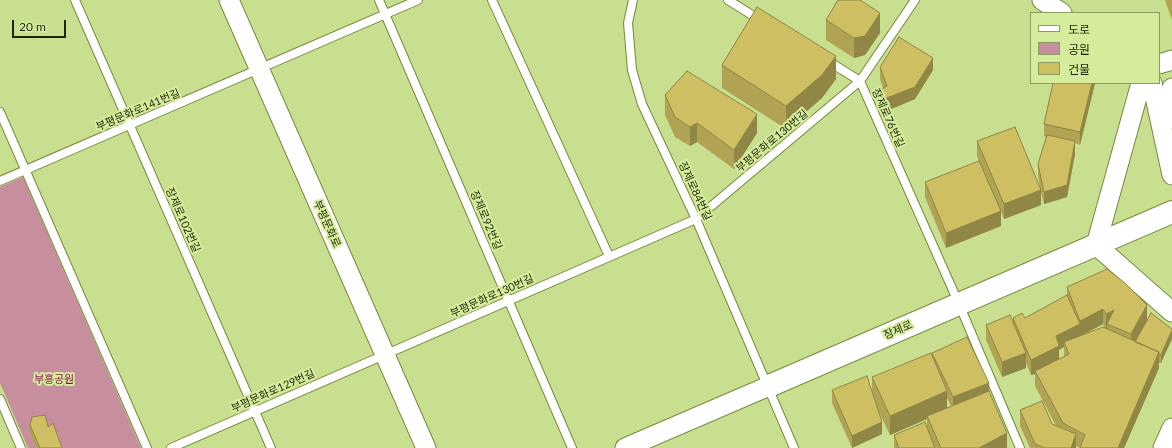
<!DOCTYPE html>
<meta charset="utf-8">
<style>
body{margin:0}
#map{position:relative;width:1172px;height:448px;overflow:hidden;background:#c9df90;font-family:Lato,"Noto Sans KR",sans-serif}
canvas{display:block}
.legend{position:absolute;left:1030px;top:12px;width:130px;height:72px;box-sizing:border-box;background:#d6ec9d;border:1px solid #8c9c60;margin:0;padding:5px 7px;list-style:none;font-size:12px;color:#1d2504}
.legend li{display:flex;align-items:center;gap:8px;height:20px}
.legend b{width:20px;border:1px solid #8c9c60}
.scale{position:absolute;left:12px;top:20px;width:54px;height:18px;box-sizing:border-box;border:2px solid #1d2504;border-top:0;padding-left:5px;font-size:12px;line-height:14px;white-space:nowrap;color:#1d2504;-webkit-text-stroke:3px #d6ec9d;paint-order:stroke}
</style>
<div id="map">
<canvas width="1172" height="448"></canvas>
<ul class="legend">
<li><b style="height:5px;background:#fff"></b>도로</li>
<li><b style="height:11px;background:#c78f9e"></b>공원</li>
<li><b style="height:11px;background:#cdbf62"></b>건물</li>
</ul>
<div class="scale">20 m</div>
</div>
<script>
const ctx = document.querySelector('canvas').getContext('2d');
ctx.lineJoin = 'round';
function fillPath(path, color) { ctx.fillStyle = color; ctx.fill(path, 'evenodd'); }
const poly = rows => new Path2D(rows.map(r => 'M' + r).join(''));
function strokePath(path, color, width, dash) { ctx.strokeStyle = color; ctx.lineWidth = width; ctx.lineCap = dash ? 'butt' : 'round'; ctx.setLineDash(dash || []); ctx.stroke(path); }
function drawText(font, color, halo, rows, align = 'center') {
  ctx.font = font + ' Lato,"Noto Sans KR",sans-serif'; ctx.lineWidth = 4; ctx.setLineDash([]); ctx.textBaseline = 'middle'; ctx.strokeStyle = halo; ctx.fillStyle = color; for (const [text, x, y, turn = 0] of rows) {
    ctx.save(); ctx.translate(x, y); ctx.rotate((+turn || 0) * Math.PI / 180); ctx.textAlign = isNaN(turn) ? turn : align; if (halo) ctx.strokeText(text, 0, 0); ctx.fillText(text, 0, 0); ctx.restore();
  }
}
fillPath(poly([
 [23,177,141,448,28,448,0,383,0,187]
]), '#c78f9e');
const service = poly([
 [75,0,271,448],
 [379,0,572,448],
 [492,0,609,256],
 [633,0,628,23,632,70,642,104,696,219,794,448],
 [728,0,760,20],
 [828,61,860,81,959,304,1020,448],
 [0,112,147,448],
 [0,181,418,0],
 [0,399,21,448],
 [171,448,696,219,860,81,915,0]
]);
const tertiary = poly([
 [229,0,426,448],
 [1042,0,1062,13],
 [1159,64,1172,60],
 [1141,83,1096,245,1172,312],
 [1152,83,1172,175],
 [1164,123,1167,102,1172,88],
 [625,448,769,386],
 [1163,448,1172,428]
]);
const secondary = poly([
 [769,386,1172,212]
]);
strokePath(service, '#76893c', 10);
strokePath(tertiary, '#76893c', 21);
strokePath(secondary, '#76893c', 24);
strokePath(service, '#fff', 8);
strokePath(tertiary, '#fff', 19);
strokePath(secondary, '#fff', 22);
fillPath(poly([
 [1165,0,1172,0,1172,20],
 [826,20,880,33,865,55,854,58,826,40],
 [722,65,836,79,822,98,786,129,722,88],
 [880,67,933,70,915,99,884,112,880,102,880,90,883,88,880,79],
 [1053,83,1095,83,1080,145,1075,143,1075,154,1067,197,1044,204,1041,192,1041,205,1004,219,1000,210,1001,226,946,248,925,197,925,182,979,161,977,156,977,141,1040,187,1038,176,1038,164,1046,137,1044,136,1044,124],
 [665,95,757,133,734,169,697,142,690,146,675,137,665,115],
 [1067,287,1147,320,1172,329,1161,363,1159,363,1159,368,1124,448,1080,448,1076,446,1076,448,1030,448,1020,426,1020,410,1056,426,1035,386,1035,374,1031,375,1026,363,1026,368,1002,377,986,340,986,325,1013,321,1013,318,1025,318,1067,296],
 [1103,324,1105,328,1085,334],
 [1064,347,1064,357,1059,359,1059,350],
 [932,353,989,392,1007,448,894,448,894,435,927,427,927,419,890,435,877,408,882,434,852,448,832,403,832,390,872,393,872,377,932,356],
 [947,398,951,406,947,408],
 [30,425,48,427,62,448,36,448,30,434]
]), '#b0a454');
fillPath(poly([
 [880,13,880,33,865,55,854,58,854,38],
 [836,56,836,79,822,98,786,129,786,106],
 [933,58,933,70,915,99,884,112,884,99],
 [1092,83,1095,83,1080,145,1080,132],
 [757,114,757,133,734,169,734,150],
 [697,123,697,142,690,146,690,127],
 [1075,141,1075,154,1067,197,1044,204,1044,192],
 [1041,190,1041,205,1004,219,1004,204],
 [1001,211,1001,226,946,248,946,233],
 [1147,305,1147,320,1131,349,1131,334],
 [1103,309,1103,324,1080,336,1080,321],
 [1114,310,1107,324,1107,329,1106,330,1106,314],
 [1080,324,1080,339,1064,342,1064,347,1059,350,1059,361,1035,371,1035,374,1031,375,1031,360,1056,336],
 [1172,330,1172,339,1161,363,1161,355],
 [1159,352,1159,368,1124,448,1118,448],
 [1026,353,1026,368,1002,377,1002,362],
 [989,383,989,398,953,412,953,397],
 [947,391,947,410,927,416,927,419,890,435,890,416],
 [882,422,882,434,852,448,852,436],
 [1007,433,1007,448,979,448],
 [1076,434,1076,448,1071,448]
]), '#908645');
const building = poly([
 [838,0,860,0,880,13,865,36,854,38,826,20,838,0],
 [757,7,836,56,822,75,786,106,722,65,757,7],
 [899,37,933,58,915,87,884,99,880,90,887,86,880,67,899,37],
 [687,71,757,114,734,150,697,123,690,127,675,117,665,95,687,71],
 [1053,83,1092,83,1080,132,1044,124,1053,83],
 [1015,127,1041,190,1004,204,977,141,1015,127],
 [1047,135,1075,141,1067,185,1044,192,1038,164,1047,135],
 [979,161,1001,211,946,233,925,182,979,161],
 [1107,269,1126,284,1147,305,1131,334,1107,324,1114,310,1106,314,1103,309,1080,321,1067,287,1107,269],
 [1067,295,1080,324,1056,336,1059,346,1031,360,1013,318,1022,313,1025,318,1067,295],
 [1151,313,1172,329,1172,330,1161,355,1159,354,1159,352,1135,342,1151,313],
 [1010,315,1026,353,1002,362,986,325,1010,315],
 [1103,327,1159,352,1118,448,1080,448,1085,435,1063,423,1035,371,1069,354,1064,342,1103,327],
 [967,337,989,383,953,397,932,353,967,337],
 [931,353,947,391,890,416,872,377,931,353],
 [867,376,882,422,852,436,832,390,867,376],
 [989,391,1007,433,979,448,941,448,927,416,989,391],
 [1042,401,1052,424,1076,434,1071,448,1045,448,1035,444,1020,410,1042,401],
 [45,415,48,427,53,423,62,448,40,448,30,425,32,417,45,415],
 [925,422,935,448,899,448,894,435,925,422]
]);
fillPath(building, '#cdbf62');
strokePath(building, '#908645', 1);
drawText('11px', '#1d2504', '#d6ec9d', [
 ["부평문화로141번길",138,110,-23],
 ["장제로76번길",888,118,66],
 ["부평문화로130번길",772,141,-40],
 ["장제로84번길",695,191,65],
 ["장제로102번길",183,220,66],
 ["장제로92번길",486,220,67],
 ["부평문화로",327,224,66],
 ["부평문화로130번길",492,296,-24],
 ["장제로",898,330,-23],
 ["부평문화로129번길",273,391,-24]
]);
drawText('11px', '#861a46', '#d6ec9d', [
 ["부흥공원",54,379]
]);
</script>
